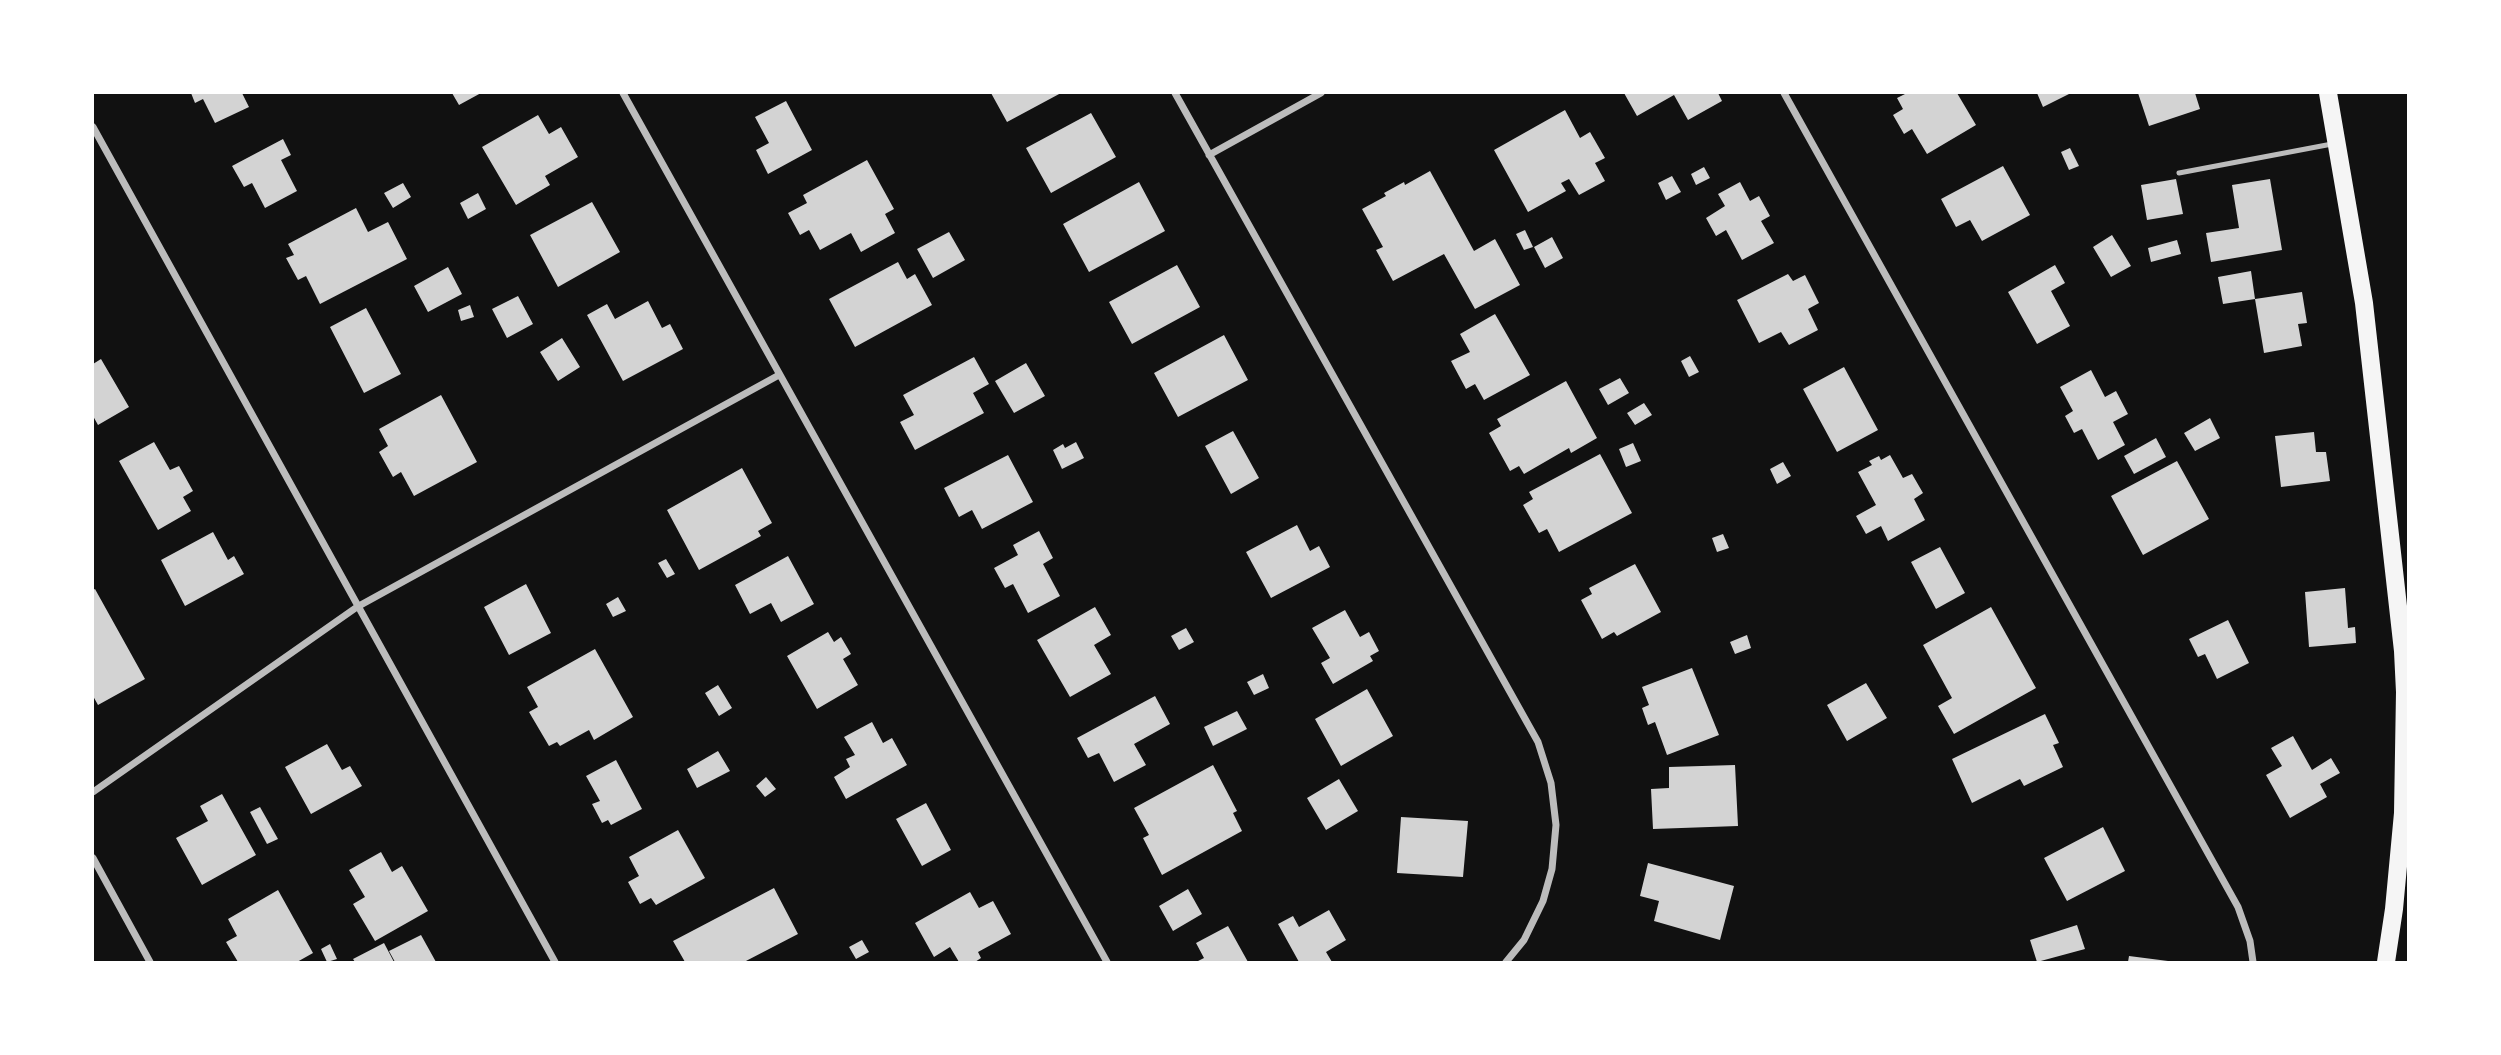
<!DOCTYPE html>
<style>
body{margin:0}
#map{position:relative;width:2501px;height:1055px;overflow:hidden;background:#111;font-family:Cabin,sans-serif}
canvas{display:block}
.frame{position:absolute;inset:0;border:94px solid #fff;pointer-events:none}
</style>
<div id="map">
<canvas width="2501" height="1055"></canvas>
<div class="frame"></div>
</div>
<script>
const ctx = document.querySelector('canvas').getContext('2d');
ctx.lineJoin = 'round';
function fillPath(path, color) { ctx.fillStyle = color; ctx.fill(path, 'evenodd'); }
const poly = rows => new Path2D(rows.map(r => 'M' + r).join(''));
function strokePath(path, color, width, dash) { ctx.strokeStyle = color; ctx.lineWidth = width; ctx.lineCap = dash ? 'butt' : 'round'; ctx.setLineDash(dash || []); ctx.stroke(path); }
fillPath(poly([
 [191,93,242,93,249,107,215,123,203,99,195,103],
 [452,93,481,93,459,105],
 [991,93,1061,93,1007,122],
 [1624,93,1718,93,1722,101,1688,120,1674,95,1637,116],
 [1907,93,1957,93,1976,125,1927,154,1912,129,1904,134,1893,115,1903,109,1897,98],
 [2037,93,2071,93,2043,107],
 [2138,93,2195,93,2200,109,2149,126],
 [786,101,812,150,768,174,756,150,769,143,755,117],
 [1565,110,1580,138,1590,132,1605,158,1595,163,1605,181,1579,195,1569,179,1561,183,1566,191,1528,212,1494,150],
 [1091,113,1116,157,1051,193,1026,148],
 [538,115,549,134,561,127,578,157,545,176,550,185,516,205,482,147],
 [283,139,291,155,281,160,297,191,265,208,252,183,244,187,232,166],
 [2070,148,2079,166,2069,170,2061,152],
 [867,160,894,209,885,214,895,233,861,252,851,233,820,250,809,230,800,235,788,213,807,203,803,195],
 [2003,166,2030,215,1982,241,1970,220,1956,227,1941,199],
 [1704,167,1710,178,1696,185,1691,174],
 [1430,171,1474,251,1495,239,1520,285,1475,309,1444,254,1393,281,1376,250,1383,247,1362,209,1386,196,1384,193,1404,182,1405,185],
 [1672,176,1681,192,1666,200,1658,183],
 [2176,179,2183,214,2147,220,2141,185],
 [2270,179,2282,250,2211,262,2206,233,2239,228,2232,185],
 [1139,182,1165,231,1089,272,1063,224],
 [1740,182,1750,201,1759,196,1770,216,1761,221,1774,243,1742,260,1726,230,1716,236,1706,218,1725,206,1718,194],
 [403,183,411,197,393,208,384,193],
 [478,193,486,209,468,219,460,203],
 [592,202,620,252,558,287,530,235],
 [356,208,368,232,388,222,407,259,320,304,306,276,298,280,286,258,294,255,288,244],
 [1525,230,1533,247,1524,250,1516,234],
 [949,232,965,260,933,278,917,249],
 [2112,235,2131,266,2111,277,2093,247],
 [1552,237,1563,258,1545,268,1534,247],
 [2177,240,2181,254,2151,262,2148,248],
 [898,262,907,279,915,274,932,305,855,347,829,299],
 [1177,265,1200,307,1132,344,1109,302],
 [2055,265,2065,283,2051,291,2070,326,2037,344,2008,292],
 [448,267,462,294,428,312,414,286],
 [2251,271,2255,299,2302,292,2307,323,2298,324,2302,346,2264,353,2255,299,2223,304,2218,277],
 [1788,274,1793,281,1805,275,1819,303,1808,309,1818,330,1789,345,1781,332,1759,343,1737,300],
 [518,296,533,324,507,338,492,309],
 [648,301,662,328,670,324,683,349,623,381,587,315,607,304,615,319],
 [470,305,474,317,461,321,458,310],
 [366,308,401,374,364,393,330,327],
 [1495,314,1530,375,1484,400,1475,384,1466,389,1451,361,1470,352,1460,334],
 [1224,335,1248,380,1178,417,1154,373],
 [562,338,580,367,558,381,540,352],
 [1690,356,1699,372,1689,377,1681,361],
 [974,357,989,384,973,393,984,413,915,450,900,422,914,415,903,395],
 [101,359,129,407,98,425,93,416,93,364],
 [1026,363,1045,396,1014,413,995,381],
 [1844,367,1878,430,1837,452,1803,389],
 [2091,370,2105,397,2116,391,2128,414,2113,422,2125,445,2098,460,2082,429,2074,433,2065,416,2073,411,2060,387],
 [1620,378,1629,393,1608,405,1599,389],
 [1566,381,1597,438,1571,453,1569,448,1524,474,1519,466,1510,471,1489,433,1501,426,1497,419],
 [441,395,477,462,414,496,401,472,393,477,379,452,388,446,379,429],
 [1644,403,1652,415,1635,425,1627,413],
 [2210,418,2220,438,2195,451,2184,433],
 [1233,431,1259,478,1231,494,1205,446],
 [2314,432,2316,452,2326,452,2330,481,2281,487,2275,436],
 [2156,438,2166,457,2134,474,2124,456],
 [154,442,170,470,179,466,193,491,183,497,191,511,158,530,119,461],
 [1076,442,1084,458,1062,469,1053,450,1063,444,1065,448],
 [1633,443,1641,461,1626,467,1619,449],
 [1600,454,1632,513,1559,552,1547,529,1539,533,1523,505,1533,499,1529,492],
 [1008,455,1033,502,982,529,972,510,959,517,944,488],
 [1890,455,1903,478,1912,474,1923,493,1914,499,1925,520,1888,541,1881,526,1866,534,1856,516,1876,505,1858,472,1872,465,1869,461,1879,456,1881,460],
 [2177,461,2209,519,2143,555,2111,496],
 [1783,462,1791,476,1777,484,1770,469],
 [742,468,772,523,758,531,761,536,699,570,667,510],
 [1297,525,1310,551,1319,546,1330,567,1271,598,1246,552],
 [1039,531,1053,558,1043,564,1060,596,1028,613,1013,584,1005,588,994,568,1018,555,1013,545],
 [213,532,228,560,234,556,244,574,185,606,161,560],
 [1723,534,1729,548,1717,552,1712,538],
 [1940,547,1965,593,1936,609,1911,562],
 [788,556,814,604,781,622,771,603,750,614,735,585],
 [666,559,675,574,667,578,658,563],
 [1635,564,1661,612,1617,636,1614,632,1602,639,1581,600,1592,594,1589,588],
 [526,584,551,633,509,655,484,607],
 [2345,588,2348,628,2355,627,2356,643,2309,647,2305,592],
 [95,589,145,679,98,705,93,696,93,590],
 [618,597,626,611,613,617,606,604],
 [1095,607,1111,635,1094,645,1111,674,1070,697,1037,640],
 [1991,607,2036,688,1954,734,1938,706,1952,698,1923,645],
 [1345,610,1360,637,1369,632,1379,651,1370,656,1373,661,1333,684,1321,663,1330,658,1312,628],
 [2228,620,2249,663,2217,679,2205,654,2198,657,2189,639],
 [1186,628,1194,642,1179,650,1171,636],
 [828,632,834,642,841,637,851,654,843,659,858,685,817,709,787,656],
 [1747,635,1751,648,1735,654,1730,642],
 [595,649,633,717,594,740,589,730,560,746,557,742,549,746,529,712,538,707,527,687],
 [1692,668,1719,735,1667,755,1655,722,1648,725,1642,708,1649,705,1642,687],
 [1263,674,1269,688,1254,695,1247,682],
 [1866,683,1887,718,1847,741,1827,705],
 [718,685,732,708,719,716,705,693],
 [1367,689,1393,736,1341,766,1315,719],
 [1155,696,1170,724,1134,744,1146,765,1114,782,1099,753,1088,758,1077,738],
 [1237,711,1247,729,1213,746,1204,727],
 [2045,714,2059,743,2053,745,2063,767,2024,786,2020,779,1972,803,1952,759],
 [872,722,883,743,892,738,907,765,846,799,834,777,850,767,846,759,855,755,844,737],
 [2293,736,2312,770,2331,758,2340,773,2320,784,2327,797,2290,818,2266,775,2282,766,2271,748],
 [327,744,342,770,350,766,362,786,311,814,285,767],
 [718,751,730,771,697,788,687,769],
 [616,760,642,809,611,825,608,820,602,823,592,804,600,801,586,776],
 [1213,765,1237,811,1233,813,1242,831,1162,875,1143,838,1149,835,1134,808],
 [1735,765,1738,826,1653,829,1651,789,1669,788,1669,767],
 [766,777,776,789,765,797,756,786],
 [1339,779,1358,811,1326,830,1307,798],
 [222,794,256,855,202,885,176,838,208,821,200,806],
 [926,803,951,850,922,866,896,819],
 [260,807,278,839,267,844,250,812],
 [1401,817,1468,821,1463,877,1397,873],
 [2103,827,2125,871,2067,901,2044,858],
 [678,830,705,878,656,905,651,898,640,904,628,882,639,876,629,857],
 [381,852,392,872,402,866,428,911,375,941,353,904,365,897,349,870],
 [1648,863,1734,886,1720,940,1654,921,1659,901,1640,896],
 [774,888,798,934,744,962,685,962,673,941],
 [1188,889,1202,914,1173,931,1159,906],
 [278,890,313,953,297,962,238,962,226,942,237,936,228,919],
 [970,892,979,908,993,901,1011,934,978,952,981,958,975,962,959,962,950,947,934,957,915,923],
 [1329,910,1346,940,1326,952,1332,962,1299,962,1278,924,1293,916,1299,927],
 [2077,925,2085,949,2037,962,2030,940],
 [1228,926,1248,962,1196,962,1204,958,1196,943],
 [421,935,436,962,395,962,389,951],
 [862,940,869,952,856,959,849,947],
 [384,943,394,962,355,962,353,959],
 [330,944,337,959,327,962,321,949],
 [2129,956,2168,961,2168,962,2128,962]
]), '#d3d3d3');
strokePath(poly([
 [2179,173,2332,144]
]), '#bcbcbc', 5);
strokePath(poly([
 [623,93,1107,962],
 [1175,93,1538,742,1551,783,1556,825,1552,869,1543,901,1524,940,1506,962],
 [1784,93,2238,907,2250,941,2253,962],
 [93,127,555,962],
 [1209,155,1321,93],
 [93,792,357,607,779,375],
 [93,858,150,962]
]), '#bcbcbc', 7);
strokePath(poly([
 [2328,93,2364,303,2403,651,2405,692,2403,813,2394,909,2386,962]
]), '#f5f5f5', 18);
</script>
